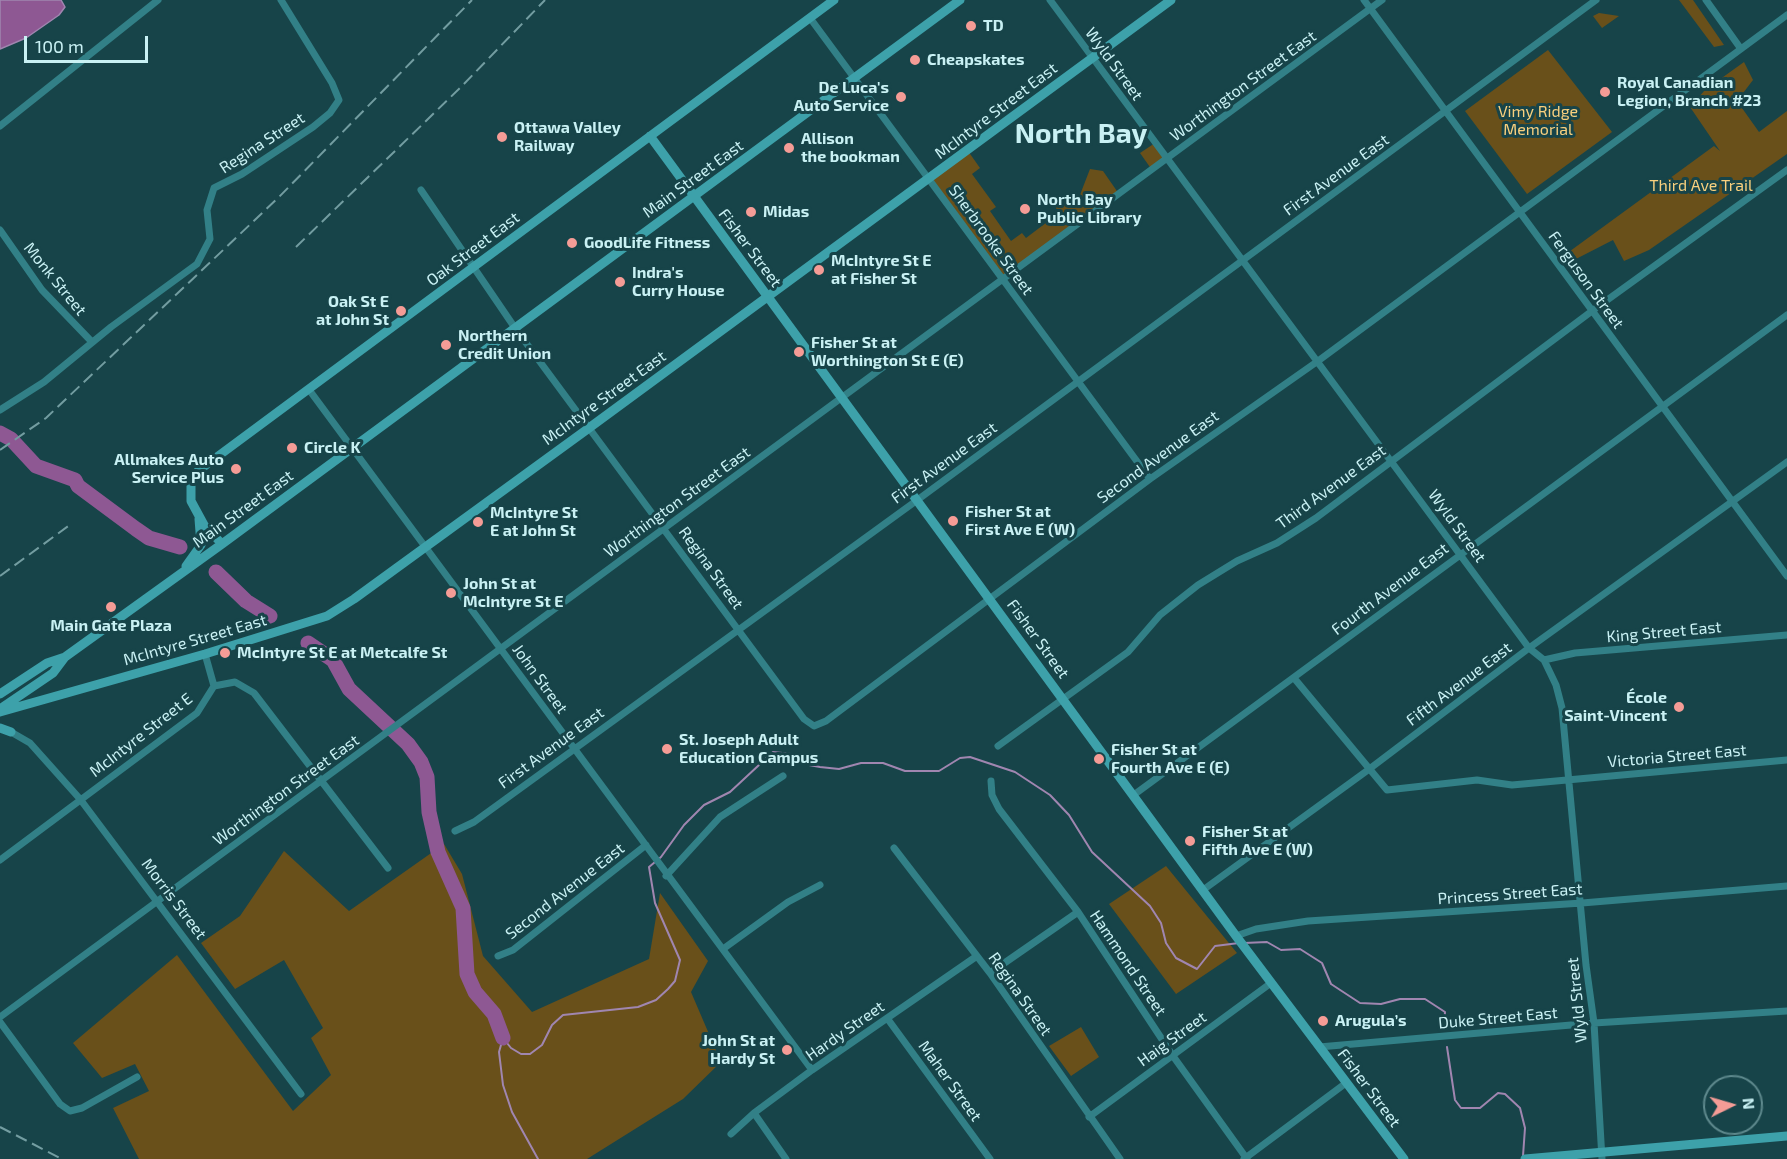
<!DOCTYPE html>
<meta charset="utf-8">
<style>
body{margin:0}
#map{position:relative;width:1787px;height:1159px;overflow:hidden;background:#174449;font-family:"Exo 2",sans-serif}
canvas{display:block}
.north{position:absolute;left:1703px;top:1075px;width:60px;height:60px;box-sizing:border-box;background:#174449;border:2px solid #5e898d;border-radius:50%;rotate:85deg;font-size:16px;font-weight:700;line-height:24px;text-align:center;color:#c9f1f4}
.north::after{content:'';display:block;margin:auto;width:21px;height:27px;background:#f59c96;clip-path:polygon(50% 0,100% 100%,50% 72%,0 100%)}
.scale{position:absolute;left:24px;top:36px;width:124px;height:27px;box-sizing:border-box;border:3px solid #c9f1f4;border-top:0;padding-left:8px;font-size:18px;line-height:21px;white-space:nowrap;color:#c9f1f4;-webkit-text-stroke:4px #174449;paint-order:stroke}
</style>
<div id="map">
<canvas width="1787" height="1159"></canvas>
<div class="north">N</div>
<div class="scale">100 m</div>
</div>
<script>
const ctx = document.querySelector('canvas').getContext('2d');
ctx.lineJoin = 'round';
function fillPath(path, color) { ctx.fillStyle = color; ctx.fill(path, 'evenodd'); }
const poly = rows => new Path2D(rows.map(r => 'M' + r).join(''));
function strokePath(path, color, width, dash) { ctx.strokeStyle = color; ctx.lineWidth = width; ctx.lineCap = dash ? 'butt' : 'round'; ctx.setLineDash(dash || []); ctx.stroke(path); }
function drawText(font, color, halo, rows, align = 'center') {
  ctx.font = font + ' "Exo 2",sans-serif'; ctx.lineWidth = 6; ctx.setLineDash([]); ctx.textBaseline = 'middle'; ctx.strokeStyle = halo; ctx.fillStyle = color; for (const [text, x, y, turn = 0] of rows) {
    ctx.save(); ctx.translate(x, y); ctx.rotate((+turn || 0) * Math.PI / 180); ctx.textAlign = isNaN(turn) ? turn : align; if (halo) ctx.strokeText(text, 0, 0); ctx.fillText(text, 0, 0); ctx.restore();
  }
}
fillPath(poly([
 [1679,0,1693,0,1724,45,1714,47],
 [1599,13,1619,16,1602,28,1593,16],
 [1548,50,1612,132,1527,194,1465,111],
 [1744,62,1753,80,1737,101,1759,132,1787,111,1787,154,1649,250,1624,261,1613,240,1574,260,1566,254,1714,146,1720,151,1690,107,1705,90],
 [1155,143,1167,159,1152,170,1140,153],
 [968,151,980,168,972,174,996,207,990,211,1011,241,1022,233,1026,238,1059,213,1054,205,1062,200,1071,204,1078,200,1090,169,1103,171,1119,194,1003,280,931,178],
 [444,844,462,874,483,956,532,1012,649,959,660,893,708,961,691,992,721,1062,683,1099,587,1159,139,1159,113,1108,149,1091,135,1064,102,1078,73,1043,177,955,293,1111,331,1075,311,1038,323,1028,284,960,235,989,201,943,240,916,284,851,349,911],
 [1166,866,1237,953,1176,994,1109,904],
 [1081,1027,1099,1057,1071,1076,1049,1046]
]), '#69501a');
const water = poly([
 [0,0,61,0,65,7,59,15,26,38,0,49,0,0]
]);
fillPath(water, '#8e5893');
strokePath(water, '#a086b0', 1.5);
strokePath(poly([
 [1244,943,1267,942,1281,950,1300,949,1322,963,1331,984,1360,1003,1381,1004,1400,999,1425,999,1445,1012,1444,1026],
 [503,1038,511,1048,521,1054,530,1054,542,1045,552,1025,563,1015,638,1007,656,1000,668,989,675,981,680,960,655,903,649,867,661,857,684,825,704,805,730,792,773,752,792,754,809,765,820,767,839,769,861,763,883,763,905,771,939,771,960,758,970,757,1015,772,1050,795,1069,815,1092,852,1150,906,1161,923,1166,943,1176,958,1197,969,1215,946,1239,943],
 [503,1038,499,1052,503,1085,512,1112,538,1159],
 [1447,1047,1455,1100,1461,1108,1480,1108,1498,1093,1505,1094,1520,1108,1525,1128,1523,1156]
]), '#a086b0', 2);
strokePath(poly([
 [0,433,11,439,36,466,75,480,78,486,136,529,149,538,180,547],
 [216,572,246,601,270,616],
 [308,643,333,660,349,689,408,744,421,762,427,777,429,812,438,852,463,908,467,974,475,992,494,1014,503,1038]
]), '#8e5893', 15);
strokePath(poly([
 [1050,0,1529,648,1544,660,1556,685,1562,708,1586,965,1594,1023,1602,1159],
 [1364,0,1787,576],
 [1706,0,1741,49],
 [810,18,1150,479],
 [0,126,158,0],
 [421,190,515,328,804,719,814,726,826,721,1150,479,1318,361,1787,15],
 [0,230,42,290,92,342],
 [310,391,812,1070],
 [0,410,44,382,111,327,197,264,210,239,207,210,214,188,242,174,313,127,330,113,339,100,332,83,281,0],
 [1544,660,1575,653,1787,635],
 [1294,678,1387,790,1477,780,1512,785,1787,760],
 [214,686,235,682,254,693,388,868],
 [11,732,30,743,80,799,301,1094],
 [998,746,1128,652,1160,615,1198,585,1237,561,1277,543,1316,518,1592,311,1787,170],
 [991,781,992,795,999,809,1078,912,1173,1056,1247,1159],
 [1135,794,1787,315],
 [455,831,474,822,916,501,1596,0],
 [894,848,990,973,1120,1159],
 [0,860,197,713,214,686,205,654],
 [666,876,720,817,783,776],
 [1203,890,1368,770,1529,648,1787,462],
 [1236,936,1256,929,1308,921,1582,903,1787,886],
 [723,949,788,902,820,885],
 [498,956,513,950,646,845],
 [990,973,1078,912],
 [0,1017,1382,0],
 [887,1018,990,1159],
 [0,1022,60,1104,70,1111,82,1108,137,1077],
 [1319,1047,1594,1023,1787,1011],
 [754,1113,786,1159],
 [1089,1117,1271,983],
 [731,1134,754,1113,812,1070,977,956],
 [1244,1159,1346,1083]
]), '#328087', 7);
strokePath(poly([
 [650,136,1236,936,1404,1159],
 [222,544,204,525,191,501,191,484,198,471,834,0],
 [186,566,201,545,199,519],
 [0,694,47,663,65,657,222,544,960,0],
 [0,709,53,673,65,657],
 [0,712,205,654,327,616,354,599,589,428,1171,0],
 [0,728,11,732],
 [1525,1159,1787,1136]
]), '#3da1aa', 9);
strokePath(poly([
 [296,247,462,86,545,0],
 [0,450,46,418,278,198,472,0],
 [0,576,71,524],
 [0,1127,62,1159]
]), '#739da1', 2, [12, 6]);
for (const [x, y, r, color] of [
 [971,26,6,"#f59c96"],
 [915,60,6,"#f59c96"],
 [1605,92,6,"#f59c96"],
 [901,97,6,"#f59c96"],
 [502,137,6,"#f59c96"],
 [789,148,6,"#f59c96"],
 [1025,209,6,"#f59c96"],
 [751,212,6,"#f59c96"],
 [572,243,6,"#f59c96"],
 [819,270,6,"#f59c96"],
 [620,282,6,"#f59c96"],
 [401,311,6,"#f59c96"],
 [446,345,6,"#f59c96"],
 [799,352,6,"#f59c96"],
 [292,448,6,"#f59c96"],
 [236,469,6,"#f59c96"],
 [953,521,6,"#f59c96"],
 [478,522,6,"#f59c96"],
 [451,593,6,"#f59c96"],
 [111,607,6,"#f59c96"],
 [225,653,6,"#f59c96"],
 [1679,707,6,"#f59c96"],
 [667,749,6,"#f59c96"],
 [1099,759,6,"#f59c96"],
 [1190,841,6,"#f59c96"],
 [1323,1021,6,"#f59c96"],
 [787,1050,6,"#f59c96"]
]) { const dot = new Path2D(); dot.arc(x, y, r, 0, 2 * Math.PI); ctx.fillStyle = color; ctx.fill(dot); strokePath(dot, '#174449', 2); }
drawText('bold 16px', '#c9f1f4', '#174449', [
 ["TD",983,26],
 ["Cheapskates",927,60],
 ["Royal Canadian",1617,83],
 ["Legion, Branch #23",1617,101],
 ["De Luca's",889,88,"right"],
 ["Auto Service",889,106,"right"],
 ["Ottawa Valley",514,128],
 ["Railway",514,146],
 ["Allison",801,139],
 ["the bookman",801,157],
 ["North Bay",1037,200],
 ["Public Library",1037,218],
 ["Midas",763,212],
 ["GoodLife Fitness",584,243],
 ["McIntyre St E",831,261],
 ["at Fisher St",831,279],
 ["Indra's",632,273],
 ["Curry House",632,291],
 ["Oak St E",389,302,"right"],
 ["at John St",389,320,"right"],
 ["Northern",458,336],
 ["Credit Union",458,354],
 ["Fisher St at",811,343],
 ["Worthington St E (E)",811,361],
 ["Circle K",304,448],
 ["Allmakes Auto",224,460,"right"],
 ["Service Plus",224,478,"right"],
 ["Fisher St at",965,512],
 ["First Ave E (W)",965,530],
 ["McIntyre St",490,513],
 ["E at John St",490,531],
 ["John St at",463,584],
 ["McIntyre St E",463,602],
 ["Main Gate Plaza",111,626,"center"],
 ["McIntyre St E at Metcalfe St",237,653],
 ["École",1667,698,"right"],
 ["Saint-Vincent",1667,716,"right"],
 ["St. Joseph Adult",679,740],
 ["Education Campus",679,758],
 ["Fisher St at",1111,750],
 ["Fourth Ave E (E)",1111,768],
 ["Fisher St at",1202,832],
 ["Fifth Ave E (W)",1202,850],
 ["Arugula’s",1335,1021],
 ["John St at",775,1041,"right"],
 ["Hardy St",775,1059,"right"]
], 'left');
drawText('16px', '#c9f1f4', '#174449', [
 ["Wyld Street",1114,64,54],
 ["Worthington Street East",1243,86,-36],
 ["McIntyre Street East",996,111,-37],
 ["Regina Street",262,143,-33],
 ["First Avenue East",1336,175,-36],
 ["Main Street East",693,179,-36],
 ["Sherbrooke Street",991,240,54],
 ["Fisher Street",750,248,53],
 ["Oak Street East",473,249,-37],
 ["Monk Street",55,279,51],
 ["Ferguson Street",1586,280,54],
 ["McIntyre Street East",604,398,-36],
 ["Second Avenue East",1158,457,-36],
 ["First Avenue East",944,463,-36],
 ["Third Avenue East",1331,487,-36],
 ["Worthington Street East",677,502,-36],
 ["Main Street East",243,509,-36],
 ["Wyld Street",1457,526,54],
 ["Regina Street",711,568,54],
 ["Fourth Avenue East",1390,589,-37],
 ["King Street East",1664,632,-5],
 ["Fisher Street",1038,639,54],
 ["McIntyre Street East",195,640,-16],
 ["John Street",540,679,54],
 ["Fifth Avenue East",1459,684,-37],
 ["McIntyre Street E",141,735,-38],
 ["First Avenue East",551,748,-36],
 ["Victoria Street East",1677,756,-5],
 ["Worthington Street East",286,790,-36],
 ["Second Avenue East",565,891,-38],
 ["Princess Street East",1510,894,-4],
 ["Morris Street",174,899,53],
 ["Hammond Street",1128,963,56],
 ["Regina Street",1020,994,55],
 ["Wyld Street",1577,1000,-96],
 ["Duke Street East",1498,1018,-5],
 ["Hardy Street",845,1031,-35],
 ["Haig Street",1172,1039,-36],
 ["Maher Street",950,1081,54],
 ["Fisher Street",1369,1088,53]
]);
drawText('16px', '#f9d07e', '#174449', [
 ["Vimy Ridge",1538,112],
 ["Memorial",1538,130],
 ["Third Ave Trail",1701,186]
]);
drawText('bold 28px', '#c9f1f4', '#174449', [
 ["North Bay",1081,134]
]);
</script>
